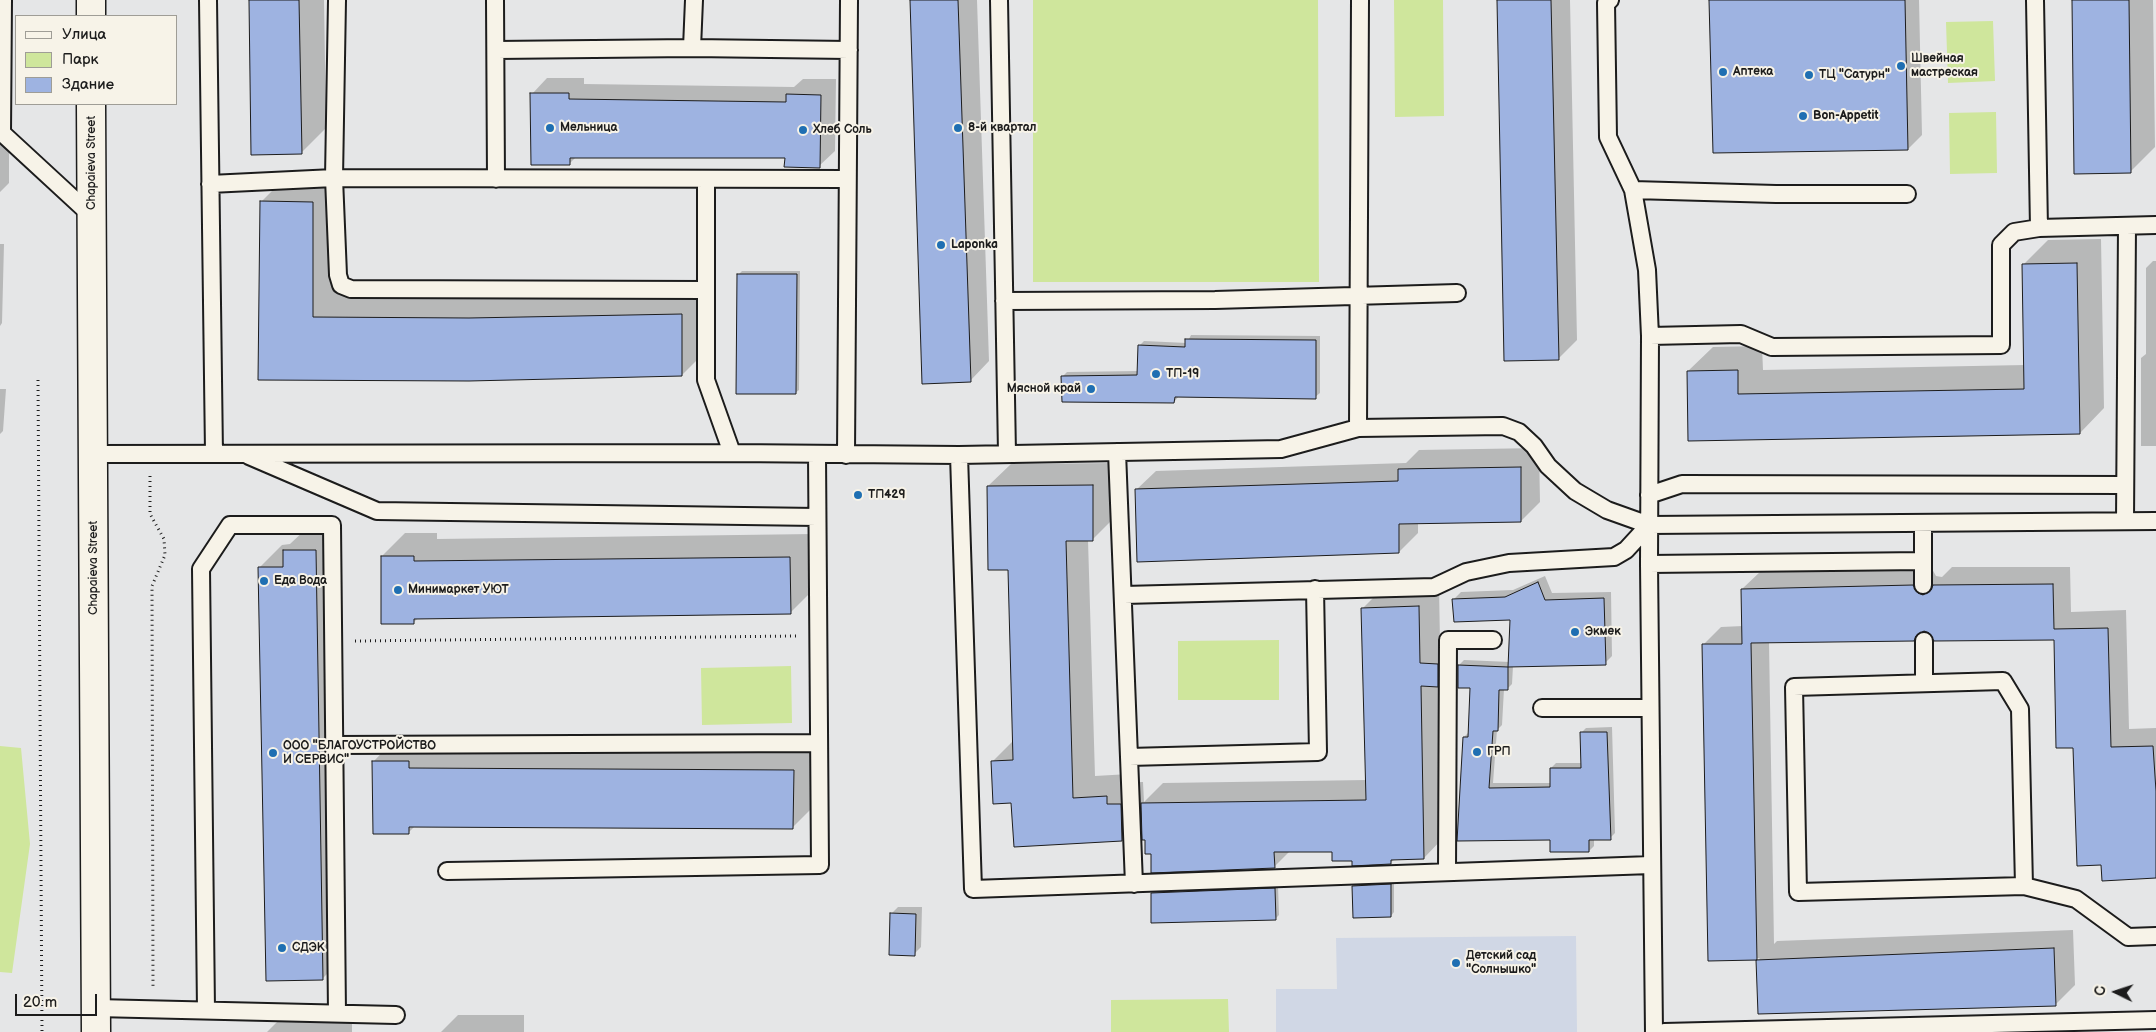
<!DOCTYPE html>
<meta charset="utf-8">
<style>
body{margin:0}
#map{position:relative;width:2156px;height:1032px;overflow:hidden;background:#e5e6e7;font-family:"Balsamiq Sans",sans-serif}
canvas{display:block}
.legend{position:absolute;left:15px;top:15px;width:162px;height:90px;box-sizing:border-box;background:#f7f3e8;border:1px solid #9f9d96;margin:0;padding:6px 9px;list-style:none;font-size:15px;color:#1c1c1c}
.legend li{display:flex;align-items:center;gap:10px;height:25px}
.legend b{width:25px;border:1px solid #9f9d96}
.north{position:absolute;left:2091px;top:967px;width:50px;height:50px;-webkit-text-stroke:4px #f7f3e8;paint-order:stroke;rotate:274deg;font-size:14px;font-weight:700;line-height:20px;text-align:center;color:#1c1c1c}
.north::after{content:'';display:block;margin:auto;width:18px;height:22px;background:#1c1c1c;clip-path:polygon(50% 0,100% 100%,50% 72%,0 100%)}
.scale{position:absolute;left:15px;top:994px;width:82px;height:22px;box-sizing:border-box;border:2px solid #1c1c1c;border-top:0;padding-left:6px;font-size:15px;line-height:18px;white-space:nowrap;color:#1c1c1c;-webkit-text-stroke:4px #f7f3e8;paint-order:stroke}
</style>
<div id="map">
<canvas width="2156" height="1032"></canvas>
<ul class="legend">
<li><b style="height:6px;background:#f7f3e8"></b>Улица</li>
<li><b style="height:14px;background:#cfe69c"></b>Парк</li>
<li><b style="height:14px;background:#9eb3e1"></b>Здание</li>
</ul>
<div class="north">С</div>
<div class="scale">20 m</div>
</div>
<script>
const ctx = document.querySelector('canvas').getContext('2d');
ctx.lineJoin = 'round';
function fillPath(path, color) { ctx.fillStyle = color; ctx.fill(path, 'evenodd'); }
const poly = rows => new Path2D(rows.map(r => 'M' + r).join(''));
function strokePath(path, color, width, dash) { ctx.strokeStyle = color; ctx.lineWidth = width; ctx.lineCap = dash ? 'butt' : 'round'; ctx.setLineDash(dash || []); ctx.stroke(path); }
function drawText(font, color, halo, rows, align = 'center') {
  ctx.font = font + ' "Balsamiq Sans",sans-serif'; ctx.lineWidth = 4; ctx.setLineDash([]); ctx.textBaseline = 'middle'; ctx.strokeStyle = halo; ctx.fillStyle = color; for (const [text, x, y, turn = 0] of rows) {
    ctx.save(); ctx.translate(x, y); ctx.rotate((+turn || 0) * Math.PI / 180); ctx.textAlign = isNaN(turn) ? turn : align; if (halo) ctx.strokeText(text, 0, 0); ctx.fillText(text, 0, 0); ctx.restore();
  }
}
fillPath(poly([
 [1576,936,1577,1032,1276,1032,1276,989,1337,989,1336,938]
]), '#d0d7e5');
fillPath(poly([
 [1033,0,1318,0,1319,282,1033,282],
 [1394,0,1443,0,1444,116,1395,117],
 [1993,21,1995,81,1948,83,1946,22],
 [1996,112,1997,173,1950,174,1949,113],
 [1279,640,1279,700,1178,700,1178,641],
 [791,666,792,723,702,725,701,668],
 [0,746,21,748,30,844,12,973,0,972],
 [1228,999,1229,1032,1111,1032,1111,1000]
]), '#cfe69c');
fillPath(poly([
 [250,0,324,0,326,128,301,153],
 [912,0,977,0,989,361,970,381],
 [1498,0,1570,0,1577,340,1558,359],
 [1710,0,1919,0,1922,135,1908,149],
 [2073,0,2153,0,2155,147,2130,172],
 [0,68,9,133,9,183,0,192],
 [547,78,584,78,584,84,794,87,803,79,836,79,835,151,819,166,786,156,576,157,569,164,532,94],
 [286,177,337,178,337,293,494,294,707,289,706,351,682,375,260,379,261,202],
 [2101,239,2104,408,2080,433,1690,440,1688,371,1713,347,1762,346,1763,370,2025,365,2023,265,2048,240],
 [0,244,4,244,2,323,0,326],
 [2153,261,2156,261,2156,446,2141,446,2141,358,2146,354,2146,268],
 [742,271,800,271,799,390,795,393,739,274],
 [1191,335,1320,336,1320,393,1315,397,1179,396,1174,402,1063,376,1067,372,1138,371,1139,346,1144,341,1187,343],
 [0,389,6,389,3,431,0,434],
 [1539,448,1540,502,1521,521,1418,523,1418,533,1399,552,1136,490,1156,471,1406,463,1419,450],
 [1114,463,1115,517,1092,540,1088,540,1095,776,1129,774,1129,782,1143,782,1144,802,1163,783,1367,780,1363,608,1383,588,1439,586,1440,643,1458,644,1458,665,1441,682,1444,837,1424,858,1395,859,1390,863,1353,860,1333,850,1290,851,1274,867,1152,853,1143,819,1122,840,1013,802,992,762,1014,740,1009,568,988,486,1011,464],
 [339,527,346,955,323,978,259,568,282,545,290,544,307,528],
 [405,533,437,533,437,539,813,534,813,590,790,613,419,617,413,623,382,556],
 [1931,567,1936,576,1942,577,1952,567,2070,567,2071,612,2126,610,2129,729,2156,728,2156,877,2103,864,2074,746,2055,639,1924,630,1913,640,1769,642,1774,944,1777,941,2073,930,2075,985,2056,1004,1757,961,1760,958,1710,959,1703,645,1721,627,1743,626,1742,589,1761,571],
 [1545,576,1552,593,1611,592,1612,656,1605,663,1513,666,1512,684,1507,689,1504,689,1502,725,1497,730,1493,783,1551,783,1551,768,1556,763,1582,763,1581,733,1586,728,1612,727,1615,833,1610,838,1594,839,1594,846,1589,851,1551,839,1458,840,1464,737,1469,732,1471,687,1459,665,1464,660,1510,662,1511,619,1454,599,1461,592,1513,590],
 [396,738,816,748,816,804,793,827,415,826,409,832,374,761],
 [1394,882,1394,912,1391,916,1353,886,1357,883],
 [1278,886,1279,915,1276,918,1152,893,1156,890],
 [898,907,922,907,921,947,914,954,891,914],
 [286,1013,352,1013,352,1032,267,1032],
 [458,1015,524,1015,524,1032,441,1032]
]), '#0003');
const building = poly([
 [249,0,299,0,302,154,251,155,249,0],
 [910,0,958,0,971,382,922,384,910,0],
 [1497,0,1551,0,1559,360,1504,361,1497,0],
 [1709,0,1905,0,1908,150,1713,153,1709,0],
 [2072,0,2129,0,2131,173,2074,174,2072,0],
 [530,93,569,93,569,99,786,102,786,94,821,95,820,168,784,167,785,158,570,158,570,165,531,165,530,93],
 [260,201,313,202,313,317,469,318,682,314,682,376,469,381,258,380,260,201],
 [2077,263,2080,434,1688,441,1687,371,1738,370,1738,394,2024,389,2022,264,2077,263],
 [737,274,797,274,796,394,736,394,737,274],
 [1185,339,1316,340,1316,399,1175,397,1174,403,1062,402,1061,376,1137,375,1138,345,1185,347,1185,339],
 [1521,467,1521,522,1399,524,1399,553,1137,562,1135,489,1398,481,1398,469,1521,467],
 [1093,485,1093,541,1066,541,1073,798,1107,796,1107,804,1121,804,1122,841,1014,847,1011,803,993,804,991,761,1013,760,1008,570,988,570,987,486,1093,485],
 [283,550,316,550,323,980,266,981,258,567,283,567,283,550],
 [381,556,414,556,414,561,790,557,791,614,414,619,414,624,381,624,381,556],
 [1538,582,1545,600,1604,598,1606,665,1508,667,1510,620,1454,622,1452,599,1505,597,1538,582],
 [2053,584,2054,629,2108,628,2111,747,2153,746,2156,791,2156,878,2102,881,2101,865,2077,866,2073,748,2056,748,2054,640,1934,641,1929,633,1924,631,1916,636,1914,641,1751,643,1757,960,1708,961,1702,644,1742,644,1741,589,1913,585,1918,593,1923,595,1931,590,1933,585,2053,584],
 [1419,606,1420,663,1438,664,1438,687,1421,686,1424,859,1391,860,1391,864,1352,866,1352,861,1332,861,1332,852,1274,852,1275,868,1151,873,1151,854,1145,854,1145,840,1142,840,1141,803,1366,800,1361,608,1419,606],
 [1458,665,1508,667,1508,690,1499,690,1498,731,1493,731,1489,788,1550,787,1550,768,1581,768,1580,732,1607,732,1611,840,1589,840,1589,852,1550,852,1550,840,1457,841,1463,737,1468,737,1470,688,1458,688,1458,665],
 [372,761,409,761,409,768,794,770,793,829,409,827,409,834,373,834,372,761],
 [1391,884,1391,917,1353,918,1352,886,1391,884],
 [1275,888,1276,920,1151,923,1151,893,1275,888],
 [890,913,916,914,915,956,889,955,890,913],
 [2054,948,2056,1006,1758,1014,1756,960,2054,948]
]);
fillPath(building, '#9eb3e1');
strokePath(building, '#1c1c1c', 1);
const service = poly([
 [3,0,2,133,92,216],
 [208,0,214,453],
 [337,0,334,178,338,275,341,285,351,289,706,290,706,380,732,453,959,455,1281,449,1358,428,1503,426,1519,432,1534,446,1548,466,1575,491,1607,510,1649,525,2156,521],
 [495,0,496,179],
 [694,0,692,48,849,50],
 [999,0,1007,453],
 [1610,0,1606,3,1608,137,1633,190,1647,270,1650,336,1649,564,1654,1032],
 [2035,0,2039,228,2156,225],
 [496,50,692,48],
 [210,184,334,178,847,179],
 [1633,190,1776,194,1907,194],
 [706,290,706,179],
 [1004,301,1215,300,1457,293],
 [1650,336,1741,334,1772,347,2001,345,2001,245,2014,232,2039,228],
 [1358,428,1360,0],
 [1117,452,1134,884],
 [93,454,732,453],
 [846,455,849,0],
 [959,455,973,889,1651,865],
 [249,456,377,511,817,517],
 [1649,495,1682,484,2125,485],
 [2125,521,2127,226],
 [1923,561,1923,585],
 [1649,564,1923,561,1923,523],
 [1124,595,1434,587,1466,572,1509,563,1614,557,1626,550,1649,525],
 [1924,641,1924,683],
 [2003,681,2020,709,2024,886,1798,892,1794,687,2003,681],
 [1542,708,1650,708],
 [335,745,819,743],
 [1129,757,1318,752,1315,589],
 [447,871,820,865,817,455],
 [1447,872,1448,640,1493,640],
 [2024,886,2076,899,2128,937,2156,936],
 [96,1008,396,1015],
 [206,1010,201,569,230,525,332,525,337,1013],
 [1664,1032,2156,1020]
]);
const secondary = poly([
 [91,0,91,16],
 [91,104,96,1032]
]);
strokePath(service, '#1c1c1c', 20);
strokePath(secondary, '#1c1c1c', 31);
strokePath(poly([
 [38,380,42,1032],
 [150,476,150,514,164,539,165,555,152,586,153,989],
 [355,641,796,636]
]), '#1c1c1c', 3, [1, 4]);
strokePath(service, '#f7f3e8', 16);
strokePath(secondary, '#f7f3e8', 28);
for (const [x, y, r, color] of [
 [1901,66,5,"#1f6fb2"],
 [1723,72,5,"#1f6fb2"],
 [1809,75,5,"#1f6fb2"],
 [1803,116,5,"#1f6fb2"],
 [550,128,5,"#1f6fb2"],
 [958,128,5,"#1f6fb2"],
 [803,130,5,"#1f6fb2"],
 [941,245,5,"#1f6fb2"],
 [1156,374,5,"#1f6fb2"],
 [1091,389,5,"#1f6fb2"],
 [858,495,5,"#1f6fb2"],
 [264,581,5,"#1f6fb2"],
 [398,590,5,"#1f6fb2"],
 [1575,632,5,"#1f6fb2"],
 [1477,752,5,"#1f6fb2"],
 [273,753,5,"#1f6fb2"],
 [282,948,5,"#1f6fb2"],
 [1456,963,5,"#1f6fb2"]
]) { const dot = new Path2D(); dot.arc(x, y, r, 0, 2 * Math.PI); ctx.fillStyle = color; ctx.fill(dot); strokePath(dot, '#f7f3e8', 2); }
drawText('bold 12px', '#1c1c1c', '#f7f3e8', [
 ["Швейная",1911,59],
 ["мастреская",1911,73],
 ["Аптека",1733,72],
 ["ТЦ \"Сатурн\"",1819,75],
 ["Bon-Appetit",1813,116],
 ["Мельница",560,128],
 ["8-й квартал",968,128],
 ["Хлеб Соль",813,130],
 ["Laponka",951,245],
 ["ТП-19",1166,374],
 ["Мясной край",1081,389,"right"],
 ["ТП429",868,495],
 ["Еда Вода",274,581],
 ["Минимаркет УЮТ",408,590],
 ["Экмек",1585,632],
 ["ООО \"БЛАГОУСТРОЙСТВО",283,746],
 ["И СЕРВИС\"",283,760],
 ["ГРП",1487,752],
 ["СДЭК",292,948],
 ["Детский сад",1466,956],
 ["\"Солнышко\"",1466,970]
], 'left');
drawText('12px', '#1c1c1c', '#f7f3e8', [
 ["Chapaieva Street",92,163,-90],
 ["Chapaieva Street",94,568,-90]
]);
</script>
